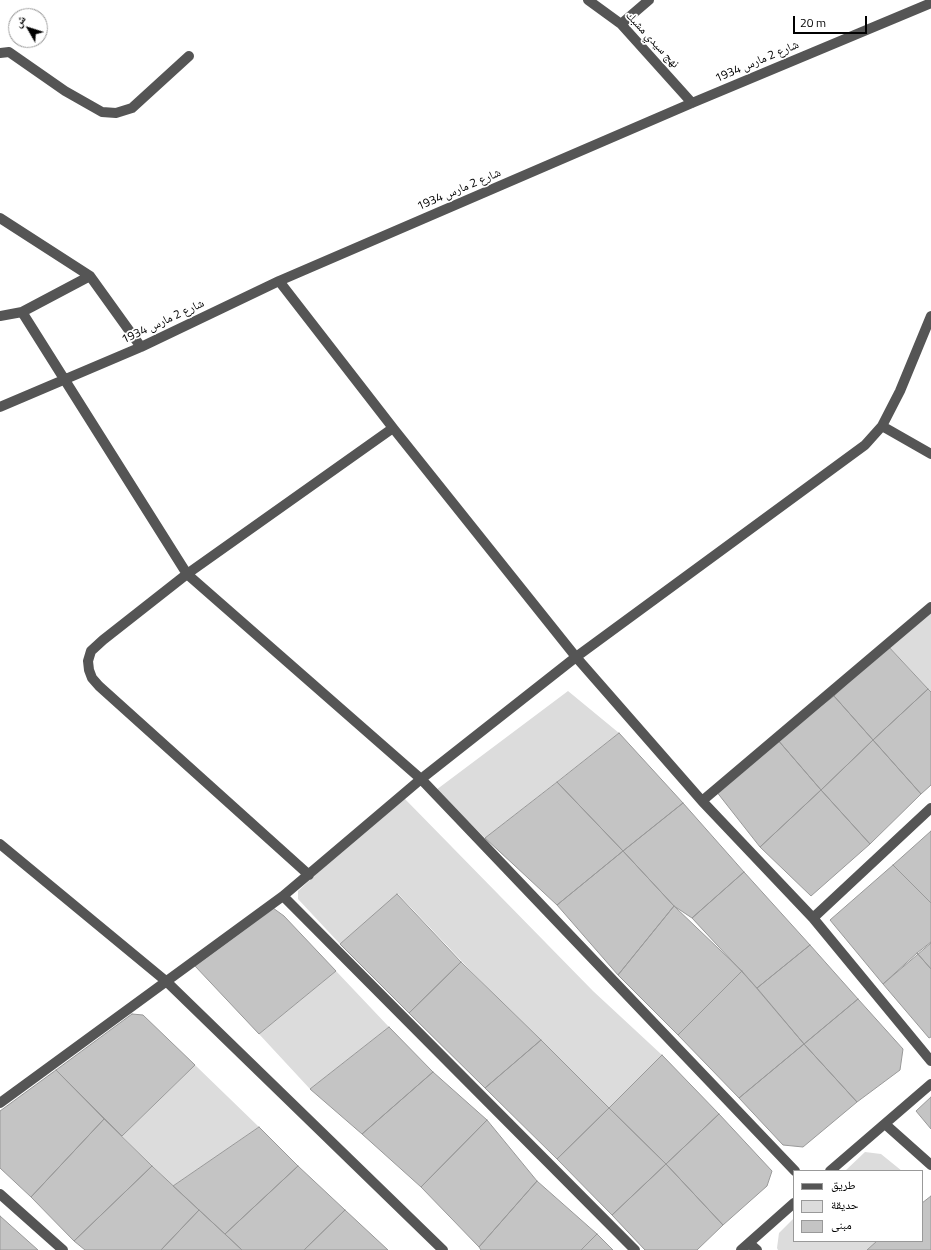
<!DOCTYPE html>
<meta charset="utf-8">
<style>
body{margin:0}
#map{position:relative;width:931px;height:1250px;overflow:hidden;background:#fff;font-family:"Titillium Web","Noto Naskh Arabic",sans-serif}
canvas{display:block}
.legend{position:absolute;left:793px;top:1170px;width:130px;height:72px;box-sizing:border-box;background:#fff;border:1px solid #999;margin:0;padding:5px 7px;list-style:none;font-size:12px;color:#000}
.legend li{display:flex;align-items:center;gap:8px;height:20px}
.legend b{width:20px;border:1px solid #999}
.north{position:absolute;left:8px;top:8px;width:40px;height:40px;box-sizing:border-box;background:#fff;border:1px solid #999;border-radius:50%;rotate:309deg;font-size:11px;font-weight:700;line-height:16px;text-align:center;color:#000}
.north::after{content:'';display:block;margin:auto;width:14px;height:18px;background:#000;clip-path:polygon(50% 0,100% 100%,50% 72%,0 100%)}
.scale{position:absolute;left:793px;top:16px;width:74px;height:18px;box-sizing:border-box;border:2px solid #000;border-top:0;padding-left:5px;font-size:12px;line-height:14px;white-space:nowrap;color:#000;-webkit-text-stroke:3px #fff;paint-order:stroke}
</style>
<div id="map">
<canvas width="931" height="1250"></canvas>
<ul class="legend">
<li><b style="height:5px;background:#555"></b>طريق</li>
<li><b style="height:11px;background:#dcdcdc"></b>حديقة</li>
<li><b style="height:11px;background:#c4c4c4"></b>مبنى</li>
</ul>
<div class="north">ش</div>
<div class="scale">20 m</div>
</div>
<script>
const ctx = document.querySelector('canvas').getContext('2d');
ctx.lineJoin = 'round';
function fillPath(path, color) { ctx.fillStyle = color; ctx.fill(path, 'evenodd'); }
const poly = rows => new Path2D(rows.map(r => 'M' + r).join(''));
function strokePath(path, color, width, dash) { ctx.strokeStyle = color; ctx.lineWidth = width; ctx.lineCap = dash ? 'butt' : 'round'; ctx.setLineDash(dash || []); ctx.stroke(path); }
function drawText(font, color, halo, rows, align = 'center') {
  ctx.font = font + ' "Titillium Web","Noto Naskh Arabic",sans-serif'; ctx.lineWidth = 3.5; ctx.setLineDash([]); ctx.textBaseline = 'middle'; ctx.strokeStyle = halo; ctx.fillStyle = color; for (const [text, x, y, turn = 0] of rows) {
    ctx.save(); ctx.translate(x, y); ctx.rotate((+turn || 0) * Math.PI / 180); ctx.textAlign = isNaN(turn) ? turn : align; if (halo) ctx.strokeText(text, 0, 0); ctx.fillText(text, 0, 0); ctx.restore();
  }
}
fillPath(poly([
 [931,611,931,692,887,645],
 [568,691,619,733,485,838,436,790],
 [405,799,593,991,662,1055,609,1108,470,970,398,894,340,944,298,899,298,891,396,801],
 [336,971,389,1027,310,1089,259,1034],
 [195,1065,259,1127,173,1186,122,1136],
 [865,1152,881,1154,902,1171,845,1171],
 [794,1218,794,1241,878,1241,867,1250,778,1250,777,1248,779,1233]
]), '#dcdcdc');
const building = poly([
 [887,645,928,689,873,740,834,696,887,645],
 [928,689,931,692,931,785,921,794,873,740,928,689],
 [834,696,873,740,821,790,777,739,834,696],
 [619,733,683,803,623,851,557,782,619,733],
 [777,739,821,790,760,847,716,791,777,739],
 [873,740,921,794,870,844,821,790,873,740],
 [557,782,623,851,557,905,485,838,557,782],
 [821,790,870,844,811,896,760,847,821,790],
 [683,803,744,872,692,918,674,906,623,851,683,803],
 [931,831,931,903,893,865,931,831],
 [623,851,674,906,618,975,557,905,623,851],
 [893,865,931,903,931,943,883,984,830,920,893,865],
 [744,872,810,945,757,988,692,918,744,872],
 [397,894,461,962,409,1013,340,944,397,894],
 [674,906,742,971,678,1035,618,975,674,906],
 [273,908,284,916,336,971,259,1034,195,966,273,908],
 [931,942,931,969,917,953,931,942],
 [810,945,858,999,804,1044,757,988,810,945],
 [917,953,931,969,931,1037,929,1038,883,984,917,953],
 [461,962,541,1040,485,1088,409,1013,461,962],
 [742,971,804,1044,739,1098,678,1035,742,971],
 [858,999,903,1049,900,1070,857,1102,804,1044,858,999],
 [132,1014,143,1015,195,1065,122,1136,56,1070,132,1014],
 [389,1027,433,1072,362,1134,310,1089,389,1027],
 [541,1040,609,1108,557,1159,485,1088,541,1040],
 [804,1044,857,1102,803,1147,783,1145,739,1098,804,1044],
 [662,1055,719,1114,666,1164,609,1108,662,1055],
 [56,1070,104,1119,31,1197,0,1168,0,1111,56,1070],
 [433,1072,487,1120,421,1187,362,1134,433,1072],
 [931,1097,931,1129,916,1111,931,1097],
 [609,1108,666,1164,612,1215,557,1159,609,1108],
 [719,1114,772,1171,767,1186,723,1225,666,1164,719,1114],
 [104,1119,152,1166,74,1241,31,1197,104,1119],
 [487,1120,537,1181,479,1247,421,1187,487,1120],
 [259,1127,298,1166,225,1234,173,1186,259,1127],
 [666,1164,723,1225,697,1250,645,1250,612,1215,666,1164],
 [152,1166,199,1210,161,1250,85,1250,74,1241,152,1166],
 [298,1166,345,1210,304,1250,242,1250,225,1234,298,1166],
 [537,1181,597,1234,581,1250,481,1250,479,1247,537,1181],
 [931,1196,931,1250,867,1250,877,1241,922,1241,922,1203,931,1196],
 [199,1210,242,1250,161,1250,199,1210],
 [345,1210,388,1250,304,1250,345,1210],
 [0,1216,38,1250,0,1250,0,1216],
 [597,1234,613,1250,581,1250,597,1234]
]);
fillPath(building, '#c4c4c4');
strokePath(building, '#999', 1);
strokePath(poly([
 [588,0,621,24,692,103],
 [621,24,649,0],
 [0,53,9,52,65,91,102,112,116,113,132,108,189,56],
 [0,218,90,276,141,347],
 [279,281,393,428,187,574,103,640,91,651,88,661,89,670,92,678,99,686,309,875],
 [22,312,187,574,421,779,795,1171],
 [0,316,22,312,90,276],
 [0,407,141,347,279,281,692,103,931,3],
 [882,426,900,391,931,316],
 [393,428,576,657,702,801,813,918,931,1061],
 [702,801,931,607],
 [0,844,167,982,443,1250],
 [283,896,635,1250],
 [813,918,931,808],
 [0,1103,283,896,421,779,576,657,865,445,882,426,931,454],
 [885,1124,931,1165],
 [830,1171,931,1084],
 [0,1194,63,1250],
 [749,1243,757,1250],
 [741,1250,794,1203]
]), '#555', 10);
drawText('12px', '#000', '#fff', [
 ["نهج سيدي مشبك",652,40,47],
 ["شارع 2 مارس 1934",757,62,-23],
 ["شارع 2 مارس 1934",459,190,-23],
 ["شارع 2 مارس 1934",163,322,-25]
]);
</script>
